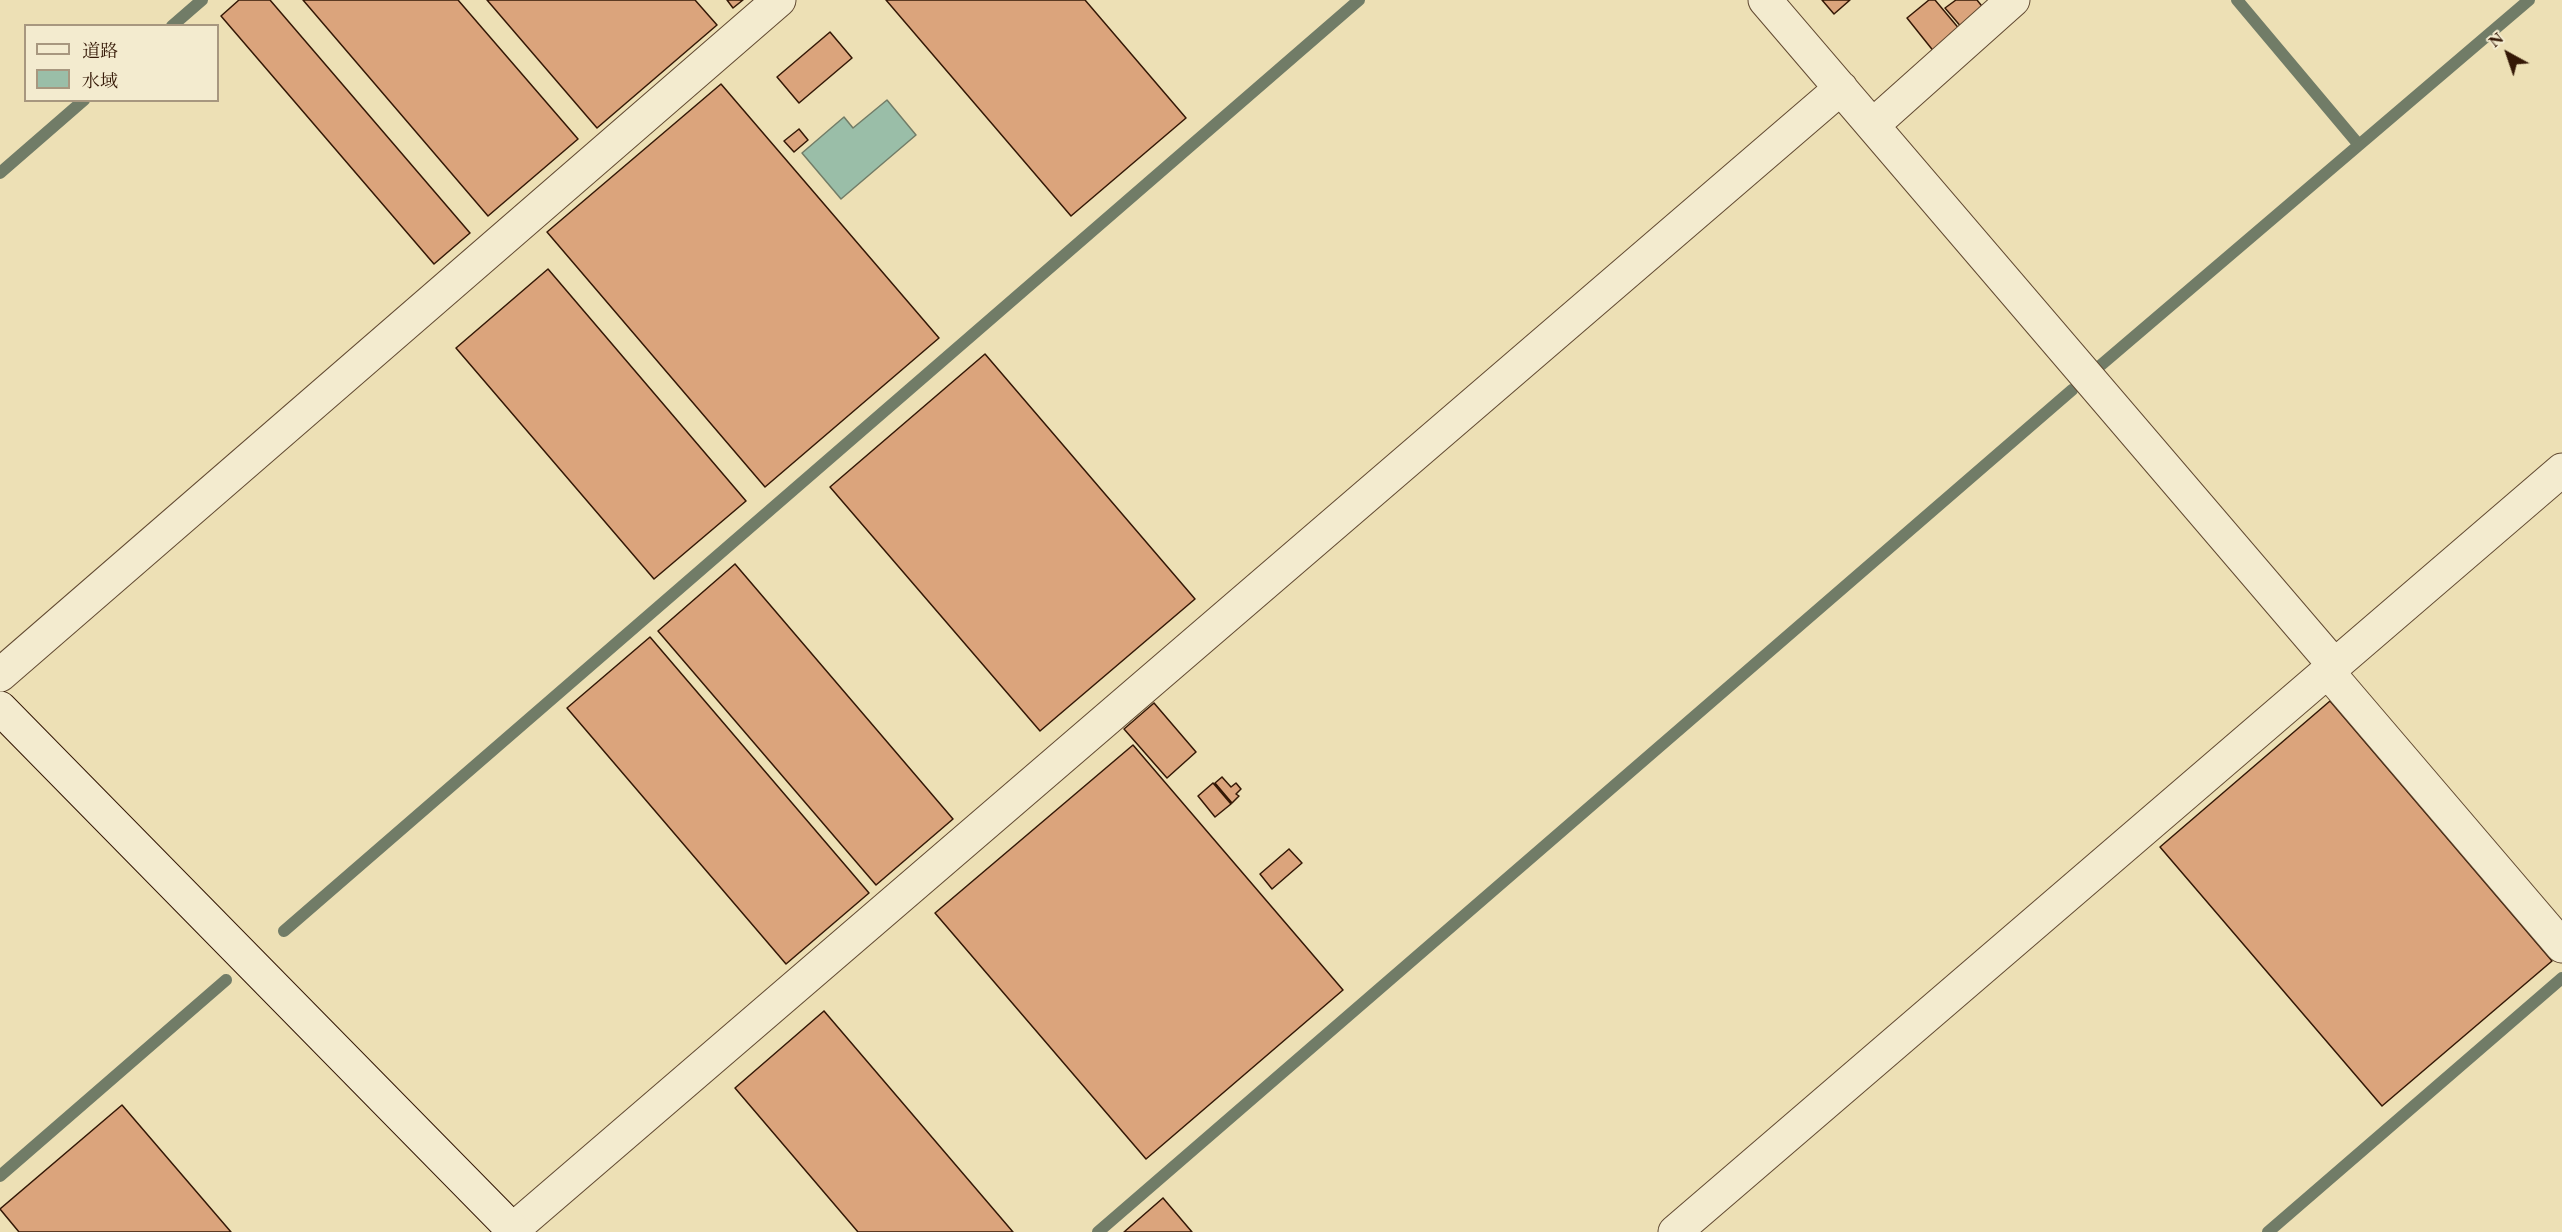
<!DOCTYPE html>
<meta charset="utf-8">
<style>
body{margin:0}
#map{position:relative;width:2562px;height:1232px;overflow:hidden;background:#ede0b5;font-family:"EB Garamond","Noto Serif JP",serif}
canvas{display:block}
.legend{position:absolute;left:24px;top:24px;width:195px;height:78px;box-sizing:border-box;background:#f3ebcf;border:2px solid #a7977f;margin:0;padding:8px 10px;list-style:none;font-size:18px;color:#341806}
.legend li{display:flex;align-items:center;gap:12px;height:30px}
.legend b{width:30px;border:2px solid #a7977f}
.north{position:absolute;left:2478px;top:24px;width:60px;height:60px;-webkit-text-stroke:4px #f3ebcf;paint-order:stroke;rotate:320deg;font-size:16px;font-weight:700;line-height:24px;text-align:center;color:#341806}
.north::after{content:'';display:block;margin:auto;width:21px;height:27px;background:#341806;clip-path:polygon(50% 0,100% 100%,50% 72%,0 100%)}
</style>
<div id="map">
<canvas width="2562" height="1232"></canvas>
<ul class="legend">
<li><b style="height:8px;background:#f3ebcf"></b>道路</li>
<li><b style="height:16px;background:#9abea8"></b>水域</li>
</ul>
<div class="north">N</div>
</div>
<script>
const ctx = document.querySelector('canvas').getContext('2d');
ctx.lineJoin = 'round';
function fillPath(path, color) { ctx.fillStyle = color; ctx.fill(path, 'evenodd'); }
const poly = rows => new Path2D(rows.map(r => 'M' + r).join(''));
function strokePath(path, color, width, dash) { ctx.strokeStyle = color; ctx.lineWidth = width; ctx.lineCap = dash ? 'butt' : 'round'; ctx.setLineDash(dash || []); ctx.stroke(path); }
const water = poly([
 [887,100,916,135,841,199,802,153,844,117,853,128,887,100]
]);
fillPath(water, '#9abea8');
strokePath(water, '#717c67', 1.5);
strokePath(poly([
 [2237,0,2359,145],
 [172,26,202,0],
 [0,173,84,100],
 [2101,365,2529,0],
 [284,931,1359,0],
 [0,1176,226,980],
 [1098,1232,2072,390],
 [2268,1232,2562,978]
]), '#717c67', 12);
const building = poly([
 [239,0,270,0,470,233,434,264,221,16,239,0],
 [303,0,458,0,578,139,488,216,303,0],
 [487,0,695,0,717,25,597,128,487,0],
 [727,0,743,0,733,8,727,0],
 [886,0,1085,0,1186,118,1071,216,886,0],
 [1822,0,1850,0,1834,14,1822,0],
 [1929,0,1935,0,1961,31,1935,53,1907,18,1929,0],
 [1956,0,1977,0,1985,10,1963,29,1945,8,1956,0],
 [830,32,852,58,799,103,777,77,830,32],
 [721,84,939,338,765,487,547,232,721,84],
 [799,129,808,140,794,152,784,141,799,129],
 [548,269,746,501,654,579,456,348,548,269],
 [985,354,1195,599,1040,731,830,487,985,354],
 [735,564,953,819,876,885,658,631,735,564],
 [650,637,869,893,786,964,567,708,650,637],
 [2330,701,2552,961,2382,1106,2160,847,2330,701],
 [1154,703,1196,752,1167,778,1124,729,1154,703],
 [1133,745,1343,990,1146,1159,935,913,1133,745],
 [1222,777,1231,787,1236,783,1241,789,1236,794,1239,796,1232,803,1215,783,1222,777],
 [1213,783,1231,804,1215,817,1198,796,1213,783],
 [1289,849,1302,863,1272,889,1260,874,1289,849],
 [824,1011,1013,1232,858,1232,735,1088,824,1011],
 [122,1105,231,1232,19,1232,0,1209,122,1105],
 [1163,1198,1192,1232,1124,1232,1163,1198]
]);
fillPath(building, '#dba47c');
strokePath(building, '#341806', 1.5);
const street = poly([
 [1765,0,2335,666],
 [1873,125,2013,0],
 [2328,672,2562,946],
 [0,675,779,0],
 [510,1232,1841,88],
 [1675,1232,2562,470]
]);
const secondary = poly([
 [0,708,515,1232]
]);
strokePath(street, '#624a32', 35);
strokePath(secondary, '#341806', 35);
strokePath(street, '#f3ebcf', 33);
strokePath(secondary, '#f3ebcf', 33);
</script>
